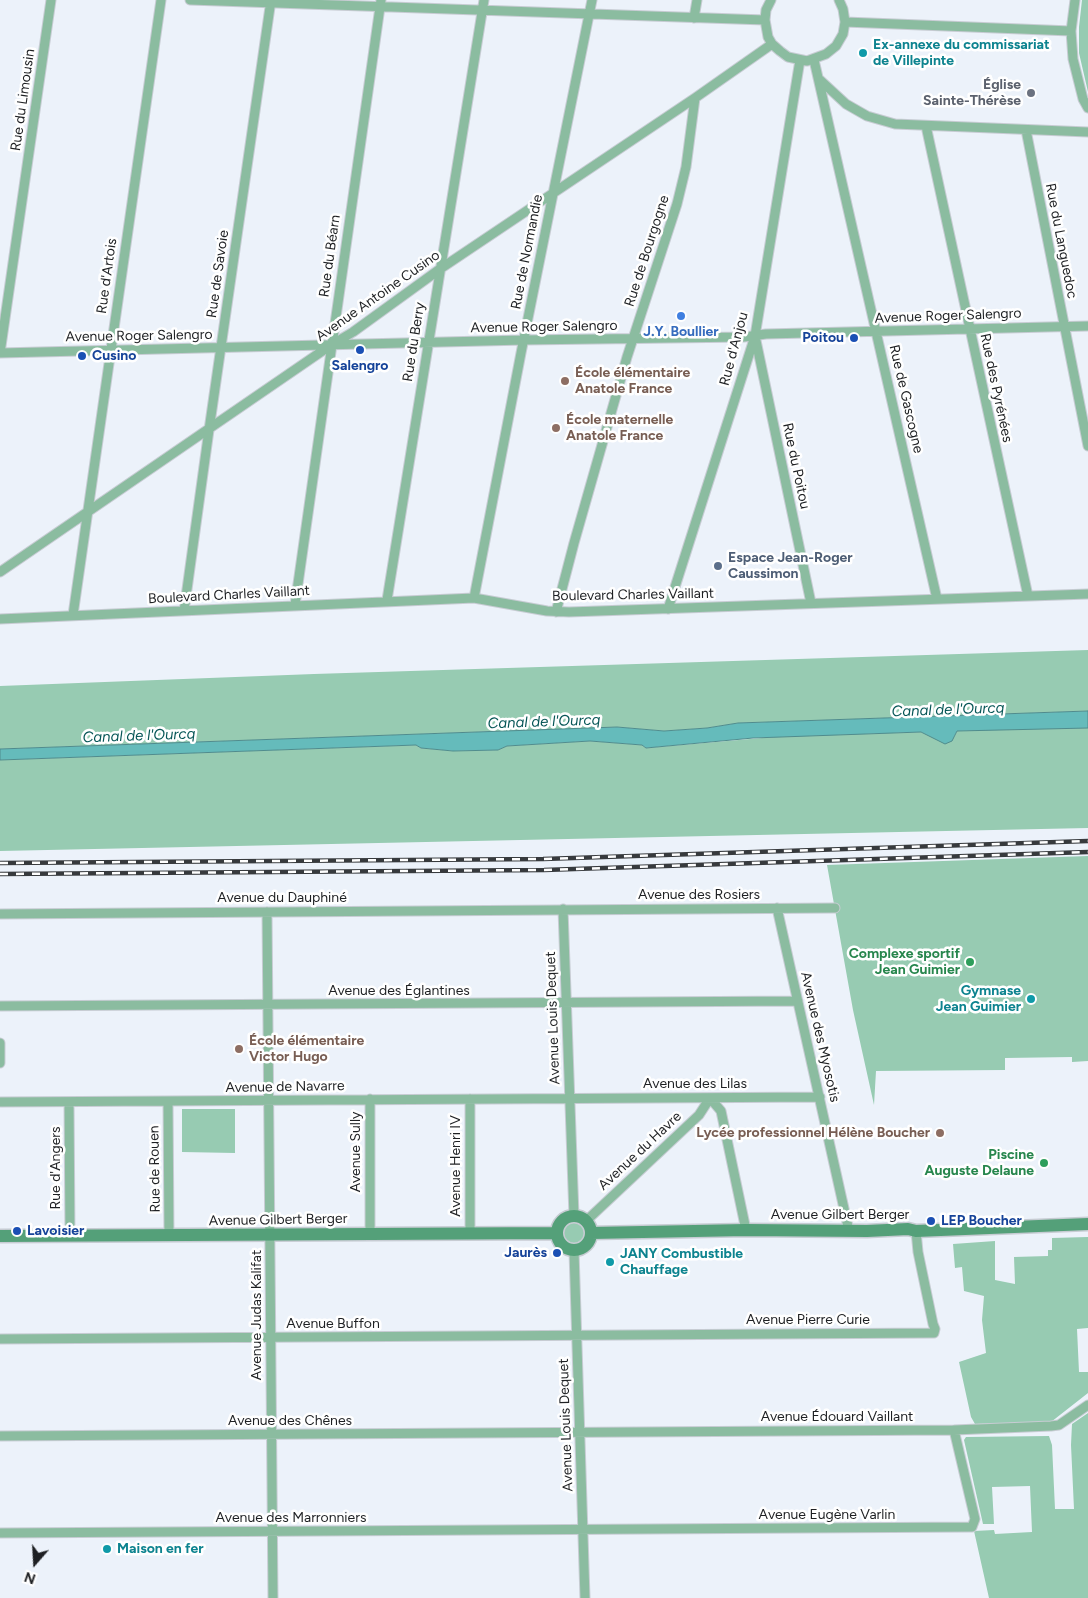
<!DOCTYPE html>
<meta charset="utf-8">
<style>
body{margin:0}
#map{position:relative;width:1088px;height:1598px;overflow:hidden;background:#ecf2fa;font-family:Figtree,sans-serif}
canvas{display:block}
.north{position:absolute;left:10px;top:1538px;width:50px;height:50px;-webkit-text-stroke:4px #fff;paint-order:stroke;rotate:199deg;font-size:14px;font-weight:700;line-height:20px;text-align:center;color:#1e2023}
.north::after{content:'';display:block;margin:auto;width:18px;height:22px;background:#1e2023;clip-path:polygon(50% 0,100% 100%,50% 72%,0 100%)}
</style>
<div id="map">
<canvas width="1088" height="1598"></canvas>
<div class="north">N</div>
</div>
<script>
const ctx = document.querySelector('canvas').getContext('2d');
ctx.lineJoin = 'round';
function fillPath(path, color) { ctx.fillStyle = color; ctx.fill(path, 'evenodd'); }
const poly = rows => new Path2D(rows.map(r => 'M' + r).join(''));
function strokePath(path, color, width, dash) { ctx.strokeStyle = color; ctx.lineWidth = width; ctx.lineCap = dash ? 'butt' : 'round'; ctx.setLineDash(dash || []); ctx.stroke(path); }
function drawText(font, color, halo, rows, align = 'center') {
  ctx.font = font + ' Figtree,sans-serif'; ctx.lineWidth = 5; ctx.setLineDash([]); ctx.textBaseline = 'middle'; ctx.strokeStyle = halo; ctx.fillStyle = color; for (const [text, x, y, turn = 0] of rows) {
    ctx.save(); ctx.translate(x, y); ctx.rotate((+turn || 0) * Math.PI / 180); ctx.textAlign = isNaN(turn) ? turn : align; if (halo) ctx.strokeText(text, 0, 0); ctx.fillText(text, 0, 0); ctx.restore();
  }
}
fillPath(poly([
 [1082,0,1088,0,1088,92,1079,53,1079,27],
 [1088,650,1088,711,739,723,707,728,664,731,617,727,0,749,0,686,314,674],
 [1021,728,1088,728,1088,828,0,851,0,760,416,745,421,748,453,751,498,750,507,746,590,741,642,745,646,748,785,736,921,732,928,735,954,737,957,731],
 [1088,856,1088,1061,1072,1062,1072,1057,1005,1058,1005,1070,876,1071,874,1105,853,1010,827,865],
 [182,1109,235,1109,235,1153,182,1152],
 '560 1233a14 14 0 1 1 28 0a14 14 0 1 1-28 0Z',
 [1088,1237,1088,1328,1077,1329,1079,1372,1088,1372,1088,1393,1051,1422,975,1424,971,1417,959,1362,986,1353,982,1320,984,1296,964,1291,962,1267,955,1268,953,1244,995,1241,995,1280,1015,1284,1014,1257,1048,1256,1048,1250,1052,1250,1052,1238],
 [1088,1413,1088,1598,989,1598,974,1531,994,1530,995,1534,1032,1532,1030,1486,992,1487,994,1524,983,1524,964,1440,966,1437,1049,1436,1052,1445,1055,1509,1074,1509,1071,1445,1072,1424]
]), '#97cbb2');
const water = poly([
 [1088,711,1088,728,957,731,952,741,945,744,921,732,753,738,646,748,642,745,590,741,507,746,498,750,453,751,421,748,416,745,0,760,0,749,617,727,664,731,707,728,738,723,1088,711]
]);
fillPath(water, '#65bbbb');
strokePath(water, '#508c8d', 1);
const street = poly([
 [190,0,765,20],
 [771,0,766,10,765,20,768,37,772,44,780,51,788,57,807,61,826,54,836,46,843,34,845,22,843,9,839,0],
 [1075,0,1071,31,1073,59,1083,99,1088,108],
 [694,18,697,0],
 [845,22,1071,31],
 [814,60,937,599],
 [820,80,846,104,867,116,895,124,1088,132],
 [926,126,1028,596],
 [1026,130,1088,446],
 [755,336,811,603],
 [0,353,524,340,744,337,766,334,1088,326],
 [0,353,51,0],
 [0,572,331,345,353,332,440,269,695,98,772,44],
 [474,598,521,353,592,0],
 [387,600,484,0],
 [295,605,381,0],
 [668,609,755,336,800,60],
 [184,611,209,430,271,0],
 [556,612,574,543,627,357,677,204,686,167,695,98],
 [73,615,161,0],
 [0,619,474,598,547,611,569,612,1088,594],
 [777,908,849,1231],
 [563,909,574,1216],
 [267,912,273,1598],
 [0,914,835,908],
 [0,1006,798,1001],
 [0,1043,0,1063],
 [370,1099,370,1234],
 [470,1099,470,1232],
 [0,1102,820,1097],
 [69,1102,70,1235],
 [168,1102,169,1236],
 [586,1221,699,1115,710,1098,721,1111,746,1230],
 [574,1251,585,1598],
 [0,1339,934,1333,935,1329,933,1324,918,1252,916,1231],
 [0,1436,954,1430,1051,1426,1059,1425,1088,1405],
 [0,1533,972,1527,975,1519,954,1430]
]);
const secondary = poly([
 '557 1233a17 17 0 1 1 34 0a17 17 0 1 1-34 0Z',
 [591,1233,746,1230,867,1231,908,1229,916,1231,1088,1224],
 [0,1236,556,1233]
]);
strokePath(street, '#c7ccd3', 11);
strokePath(secondary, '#c7ccd3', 15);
strokePath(street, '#8bbca0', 9);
strokePath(secondary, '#54a079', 12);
const rail = poly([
 [0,863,543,859,1088,841],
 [0,874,544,870,1088,852]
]);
strokePath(rail, '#373a3d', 4.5);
strokePath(rail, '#fff', 2.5, [8]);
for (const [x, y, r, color] of [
 [863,53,5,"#0f9aa8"],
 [1031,93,5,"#6b7280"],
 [681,316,5,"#3f7fe0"],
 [854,338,5,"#1a4fb4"],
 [360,350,5,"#1a4fb4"],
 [82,356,5,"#1a4fb4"],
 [565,381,5,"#8d6e63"],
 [556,428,5,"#8d6e63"],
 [718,566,5,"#5c6f8a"],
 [970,962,5,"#2e9e5b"],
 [1031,999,5,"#0f9aa8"],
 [239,1049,5,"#8d6e63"],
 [940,1133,5,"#8d6e63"],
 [1044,1163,5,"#2e9e5b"],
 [931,1221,5,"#1a4fb4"],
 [17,1231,5,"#1a4fb4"],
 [557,1253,5,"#1a4fb4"],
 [610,1262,5,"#0f9aa8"],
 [107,1549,5,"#0f9aa8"]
]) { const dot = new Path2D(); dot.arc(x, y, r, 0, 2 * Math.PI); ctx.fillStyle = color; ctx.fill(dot); strokePath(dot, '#fff', 2); }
drawText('bold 14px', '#0d838f', '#fff', [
 ["Ex-annexe du commissariat",873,45],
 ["de Villepinte",873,61],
 ["Gymnase",1021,991,"right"],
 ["Jean Guimier",1021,1007,"right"],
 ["JANY Combustible",620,1254],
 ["Chauffage",620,1270],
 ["Maison en fer",117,1549]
], 'left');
drawText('bold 14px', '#5b616d', '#fff', [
 ["Église",1021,85],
 ["Sainte-Thérèse",1021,101]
], 'right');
drawText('14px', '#1e2023', '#fff', [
 ["Rue du Limousin",23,100,-82],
 ["Rue du Languedoc",1061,241,79],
 ["Rue de Bourgogne",647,251,-72],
 ["Rue de Normandie",527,252,-79],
 ["Rue du Béarn",330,256,-82],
 ["Rue de Savoie",218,274,-82],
 ["Rue d'Artois",107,276,-82],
 ["Avenue Antoine Cusino",378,296,-35],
 ["Avenue Roger Salengro",948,316,-2],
 ["Avenue Roger Salengro",544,327,-1],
 ["Avenue Roger Salengro",139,336,-1],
 ["Rue du Berry",414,342,-81],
 ["Rue d'Anjou",734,349,-75],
 ["Rue des Pyrénées",996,388,78],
 ["Rue de Gascogne",906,399,77],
 ["Rue du Poitou",796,466,78],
 ["Boulevard Charles Vaillant",229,595,-3],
 ["Boulevard Charles Vaillant",633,595,-1],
 ["Avenue des Rosiers",699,895],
 ["Avenue du Dauphiné",282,898],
 ["Avenue des Églantines",399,991],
 ["Avenue Louis Dequet",553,1018,-92],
 ["Avenue des Myosotis",820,1037,77],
 ["Avenue des Lilas",695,1084],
 ["Avenue de Navarre",285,1087,-1],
 ["Avenue du Havre",640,1151,-43],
 ["Avenue Sully",356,1152,-90],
 ["Avenue Henri IV",456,1166,-90],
 ["Rue d'Angers",56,1168,-90],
 ["Rue de Rouen",155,1169,-91],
 ["Avenue Gilbert Berger",840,1215],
 ["Avenue Gilbert Berger",278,1220,-1],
 ["Avenue Judas Kalifat",257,1315,-90],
 ["Avenue Pierre Curie",808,1320],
 ["Avenue Buffon",333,1324],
 ["Avenue Édouard Vaillant",837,1417],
 ["Avenue des Chênes",290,1421],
 ["Avenue Louis Dequet",566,1425,-92],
 ["Avenue Eugène Varlin",827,1515],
 ["Avenue des Marronniers",291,1518]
]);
drawText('bold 14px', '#366cbe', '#fff', [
 ["J.Y. Boullier",681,332]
]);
drawText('bold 14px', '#164399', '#fff', [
 ["Poitou",844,338,"right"],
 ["Cusino",92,356],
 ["Salengro",360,366,"center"],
 ["LEP Boucher",941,1221],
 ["Lavoisier",27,1231],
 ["Jaurès",547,1253,"right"]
], 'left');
drawText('bold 14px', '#785e54', '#fff', [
 ["École élémentaire",575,373],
 ["Anatole France",575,389],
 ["École maternelle",566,420],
 ["Anatole France",566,436],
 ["École élémentaire",249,1041],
 ["Victor Hugo",249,1057],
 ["Lycée professionnel Hélène Boucher",930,1133,"right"]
], 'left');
drawText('bold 14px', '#4e5e75', '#fff', [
 ["Espace Jean-Roger",728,558],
 ["Caussimon",728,574]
], 'left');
drawText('bold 14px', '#27864d', '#fff', [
 ["Complexe sportif",960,954],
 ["Jean Guimier",960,970],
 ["Piscine",1034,1155],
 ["Auguste Delaune",1034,1171]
], 'right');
drawText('italic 15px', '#055556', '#fff', [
 ["Canal de l'Ourcq",948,710,-2],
 ["Canal de l'Ourcq",544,722,-2],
 ["Canal de l'Ourcq",139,736,-2]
]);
</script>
